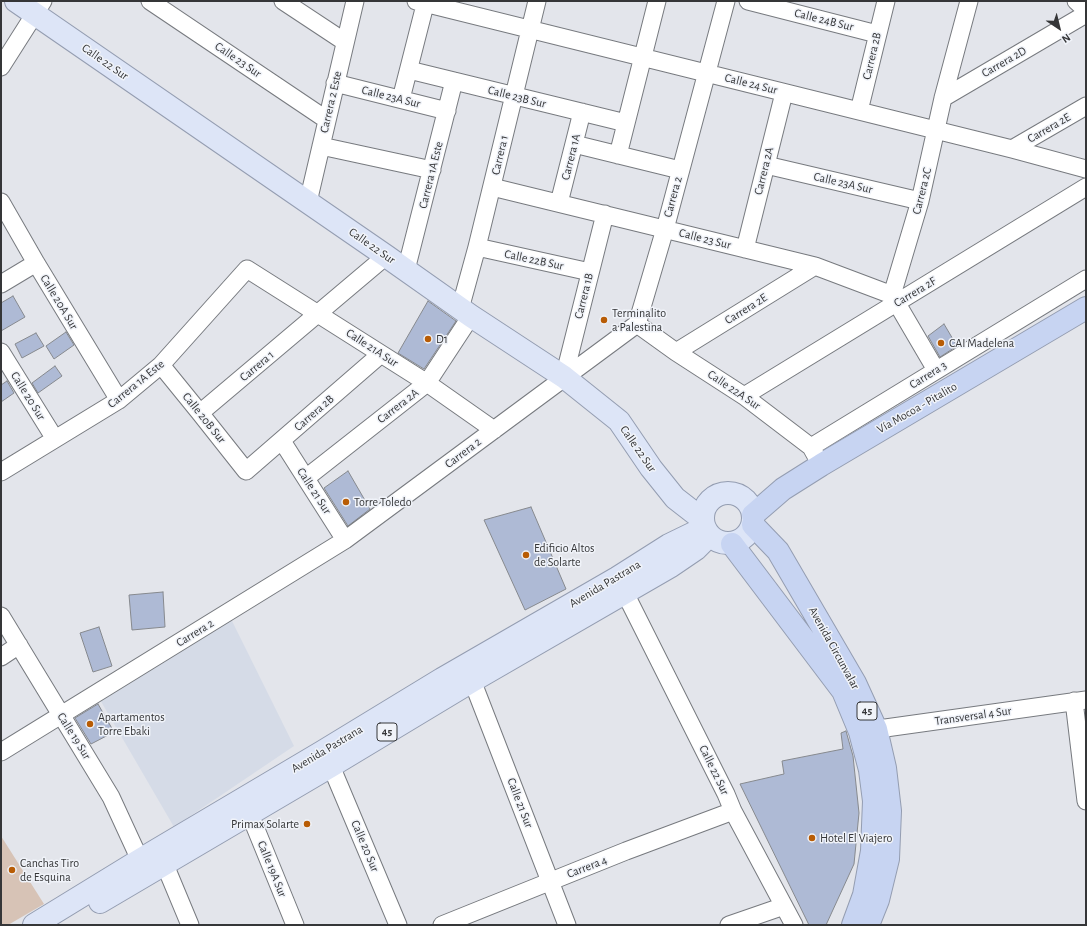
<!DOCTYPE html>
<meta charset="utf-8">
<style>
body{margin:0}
#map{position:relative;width:1087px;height:926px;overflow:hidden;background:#e3e5eb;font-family:"Alegreya Sans",sans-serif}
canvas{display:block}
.frame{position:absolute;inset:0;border:2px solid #353638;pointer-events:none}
.north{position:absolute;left:1039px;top:8px;width:40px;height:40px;-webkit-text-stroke:3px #f0f3f9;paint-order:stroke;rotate:145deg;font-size:11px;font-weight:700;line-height:16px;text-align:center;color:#353638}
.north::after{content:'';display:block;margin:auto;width:14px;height:18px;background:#353638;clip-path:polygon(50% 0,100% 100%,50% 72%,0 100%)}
</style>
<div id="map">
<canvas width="1087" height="926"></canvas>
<div class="frame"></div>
<div class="north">N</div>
</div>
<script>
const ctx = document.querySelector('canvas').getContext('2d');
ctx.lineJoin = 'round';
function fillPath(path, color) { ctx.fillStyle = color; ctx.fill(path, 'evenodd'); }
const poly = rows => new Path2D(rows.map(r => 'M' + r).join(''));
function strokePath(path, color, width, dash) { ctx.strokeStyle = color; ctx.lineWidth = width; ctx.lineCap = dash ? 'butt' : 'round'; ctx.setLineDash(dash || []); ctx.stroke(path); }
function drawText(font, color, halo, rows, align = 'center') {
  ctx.font = font + ' "Alegreya Sans",sans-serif'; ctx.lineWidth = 3; ctx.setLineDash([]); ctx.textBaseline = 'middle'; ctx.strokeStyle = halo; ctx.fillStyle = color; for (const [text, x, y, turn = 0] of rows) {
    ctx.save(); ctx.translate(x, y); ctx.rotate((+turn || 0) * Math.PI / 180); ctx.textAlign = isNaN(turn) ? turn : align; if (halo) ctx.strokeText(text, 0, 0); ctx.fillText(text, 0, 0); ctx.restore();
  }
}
fillPath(poly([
 [231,619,294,746,174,827,99,698]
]), '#d5dbe7');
fillPath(poly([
 [1,836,44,904,8,925,1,925]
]), '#d7c3b6');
const building = poly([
 [13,296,25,317,1,331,1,303,13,296],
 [428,301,456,321,424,369,398,353,428,301],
 [944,324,957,346,940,357,928,336,944,324],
 [66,332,74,345,54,359,46,346,66,332],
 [36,333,44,346,22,358,15,344,36,333],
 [55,366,62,376,38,393,32,383,55,366],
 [7,381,14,393,1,402,1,385,7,381],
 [348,471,370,509,348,526,324,488,348,471],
 [531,507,566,589,525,610,484,520,531,507],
 [163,592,165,627,132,630,129,595,163,592],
 [99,627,112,666,93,672,80,633,99,627],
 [98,704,114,732,91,744,75,718,98,704],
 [846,731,853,756,859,813,854,864,826,925,809,925,740,784,784,774,782,761,843,749,841,733,846,731]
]);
fillPath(building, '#aebad5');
strokePath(building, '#86898e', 1);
const minor = poly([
 [150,1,327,120],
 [283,1,345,42],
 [416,1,1012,149,1086,169],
 [748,1,877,34],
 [1076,1,1086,10],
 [1,67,43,1],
 [409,70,626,123],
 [335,83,447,111],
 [943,98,1086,14],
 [401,99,426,1],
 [859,111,886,1],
 [574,144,680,170],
 [321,146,432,170],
 [1012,149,1086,106],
 [618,155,657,1],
 [766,165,920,201],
 [492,187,815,266,892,295],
 [1,202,36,263,119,400],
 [308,202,355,1],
 [559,203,582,112],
 [477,247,590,272],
 [745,249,784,93],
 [406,270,454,81],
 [1,284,36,263],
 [460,309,477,247,537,1],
 [637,324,676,352,744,396,811,447,816,456],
 [1,352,55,439],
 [676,352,815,266],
 [161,365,200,413,246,471,381,354],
 [936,370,892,295,920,201,943,98,969,1],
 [564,377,605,214],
 [744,396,1086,187],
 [200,413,386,256],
 [282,441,345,540],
 [811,447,1086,279],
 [1,472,119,400,161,365,247,269,427,383,494,430],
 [306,478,427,383,471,316],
 [620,583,726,794,733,811,794,925],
 [1,616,111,797,140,860],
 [1,657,19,645],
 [468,670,567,925],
 [1074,701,1086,801],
 [864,731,1086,700],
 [1,752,345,540,637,324,665,229,726,1],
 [325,756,331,766,398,925],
 [244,803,251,817,295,925],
 [160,853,190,925],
 [442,925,626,851,733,811],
 [729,925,784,906]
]);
const major = poly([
 [16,1,386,256,471,316,564,377,619,421,651,468,675,498,702,519],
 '703 518a25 25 0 1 1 50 0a25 25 0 1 1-50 0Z',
 [100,902,331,766,472,681,671,566,696,549,709,536],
 [34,925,140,860,322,752,442,679,617,578,669,545,704,528]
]);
const highway = poly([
 [753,515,783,489,821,465,1086,308],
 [753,525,778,551,855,683,876,729,885,768,890,811,888,859,878,900,868,925],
 [732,544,843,691,860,732,870,770,874,801,872,851,864,895,853,925]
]);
strokePath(minor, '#777a7f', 19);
strokePath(major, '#949db1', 24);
strokePath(highway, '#949db1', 24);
strokePath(minor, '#fff', 17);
strokePath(major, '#dde5f7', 22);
strokePath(highway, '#c7d4f2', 22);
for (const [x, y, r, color] of [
 [604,320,4,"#b85c05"],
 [428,339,4,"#b85c05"],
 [941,343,4,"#b85c05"],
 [346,502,4,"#b85c05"],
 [526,555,4,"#b85c05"],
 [90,724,4,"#b85c05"],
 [307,824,4,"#b85c05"],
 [812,838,4,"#b85c05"],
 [12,870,4,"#b85c05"]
]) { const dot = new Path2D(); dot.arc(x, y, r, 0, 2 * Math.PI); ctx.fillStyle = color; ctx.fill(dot); strokePath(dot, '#f0f3f9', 1.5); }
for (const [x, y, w] of [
 [867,711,20],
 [387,732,20]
]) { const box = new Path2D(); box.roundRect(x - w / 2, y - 9, w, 18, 3); ctx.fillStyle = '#f0f3f9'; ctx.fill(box); strokePath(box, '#353638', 1); }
drawText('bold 11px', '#353638', null, [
 ["45",867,711],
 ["45",387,732]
]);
drawText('12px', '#353638', '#f0f3f9', [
 ["Calle 24B Sur",824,20,14],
 ["Carrera 2B",872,56,-77],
 ["Calle 23 Sur",238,60,34],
 ["Calle 22 Sur",105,62,35],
 ["Carrera 2D",1004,62,-30],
 ["Calle 24 Sur",751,84,14],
 ["Calle 23A Sur",391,97,14],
 ["Calle 23B Sur",517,97,14],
 ["Carrera 2 Este",331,102,-77],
 ["Carrera 2E",1049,128,-30],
 ["Carrera 1",500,155,-77],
 ["Carrera 1A",571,157,-76],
 ["Carrera 2A",764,171,-76],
 ["Carrera 1A Este",431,175,-76],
 ["Calle 23A Sur",843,183,13],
 ["Carrera 2C",922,191,-76],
 ["Carrera 2",673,197,-75],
 ["Calle 23 Sur",705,239,14],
 ["Calle 22 Sur",372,246,35],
 ["Calle 22B Sur",534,260,12],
 ["Carrera 2F",915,292,-31],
 ["Carrera 1B",584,296,-76],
 ["Calle 20A Sur",59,302,59],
 ["Carrera 2E",746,309,-32],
 ["Calle 21A Sur",372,348,33],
 ["Carrera 1",257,366,-40],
 ["Carrera 3",928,375,-32],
 ["Carrera 1A Este",136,384,-39],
 ["Calle 22A Sur",734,390,34],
 ["Calle 20 Sur",28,396,58],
 ["Carrera 2A",398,406,-38],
 ["Vía Mocoa - Pitalito",917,408,-30],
 ["Carrera 2B",314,413,-41],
 ["Calle 20B Sur",204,418,51],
 ["Calle 22 Sur",638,449,55],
 ["Carrera 2",463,453,-37],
 ["Calle 21 Sur",314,491,57],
 ["Avenida Pastrana",605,584,-31],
 ["Carrera 2",195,633,-32],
 ["Avenida Circunvalar",834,648,61],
 ["Transversal 4 Sur",973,716,-8],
 ["Calle 19 Sur",74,736,58],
 ["Avenida Pastrana",327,749,-31],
 ["Calle 22 Sur",714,770,64],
 ["Calle 21 Sur",520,803,69],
 ["Calle 20 Sur",365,846,67],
 ["Carrera 4",587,867,-21],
 ["Calle 19A Sur",272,869,68]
]);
drawText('12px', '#353638', '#f0f3f9', [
 ["Terminalito",612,313],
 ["a Palestina",612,327],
 ["D1",436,339],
 ["CAI Madelena",949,343],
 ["Torre Toledo",354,502],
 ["Edificio Altos",534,548],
 ["de Solarte",534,562],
 ["Apartamentos",98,717],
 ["Torre Ebaki",98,731],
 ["Primax Solarte",299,824,"right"],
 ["Hotel El Viajero",820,838],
 ["Canchas Tiro",20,863],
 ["de Esquina",20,877]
], 'left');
</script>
